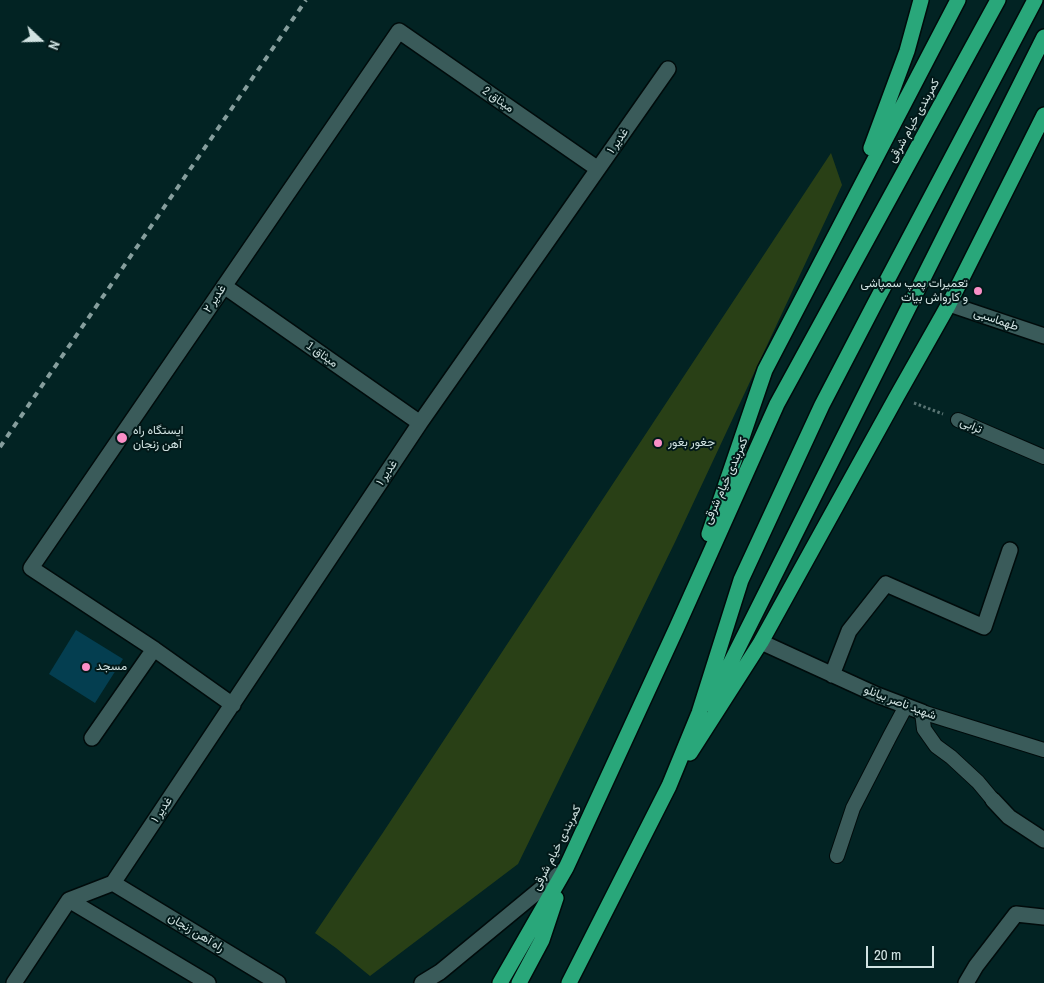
<!DOCTYPE html>
<meta charset="utf-8">
<style>
body{margin:0}
#map{position:relative;width:1044px;height:983px;overflow:hidden;background:#022323;font-family:"Archivo Narrow",sans-serif}
canvas{display:block}
.north{position:absolute;left:15px;top:15px;width:50px;height:50px;-webkit-text-stroke:4px #021919;paint-order:stroke;rotate:111deg;font-size:14px;font-weight:700;line-height:20px;text-align:center;color:#d1e3e2}
.north::after{content:'';display:block;margin:auto;width:18px;height:22px;background:#d1e3e2;clip-path:polygon(50% 0,100% 100%,50% 72%,0 100%)}
.scale{position:absolute;left:866px;top:946px;width:68px;height:22px;box-sizing:border-box;border:2px solid #d1e3e2;border-top:0;padding-left:6px;font-size:15px;line-height:18px;white-space:nowrap;color:#d1e3e2;-webkit-text-stroke:4px #021919;paint-order:stroke}
</style>
<div id="map">
<canvas width="1044" height="983"></canvas>
<div class="north">N</div>
<div class="scale">20 m</div>
</div>
<script>
const ctx = document.querySelector('canvas').getContext('2d');
ctx.lineJoin = 'round';
function fillPath(path, color) { ctx.fillStyle = color; ctx.fill(path, 'evenodd'); }
const poly = rows => new Path2D(rows.map(r => 'M' + r).join(''));
function strokePath(path, color, width, dash) { ctx.strokeStyle = color; ctx.lineWidth = width; ctx.lineCap = dash ? 'butt' : 'round'; ctx.setLineDash(dash || []); ctx.stroke(path); }
function drawText(font, color, halo, rows, align = 'center') {
  ctx.font = font + ' "Archivo Narrow",Vazirmatn,sans-serif'; ctx.lineWidth = 4; ctx.setLineDash([]); ctx.textBaseline = 'middle'; ctx.strokeStyle = halo; ctx.fillStyle = color; for (const [text, x, y, turn = 0] of rows) {
    ctx.save(); ctx.translate(x, y); ctx.rotate((+turn || 0) * Math.PI / 180); ctx.textAlign = isNaN(turn) ? turn : align; if (halo) ctx.strokeText(text, 0, 0); ctx.fillText(text, 0, 0); ctx.restore();
  }
}
fillPath(poly([
 [831,153,842,185,675,542,518,864,370,976,336,948,315,933,382,834]
]), '#294016');
fillPath(poly([
 [76,630,123,659,95,703,49,674]
]), '#043e50');
const lane = poly([
 [958,420,1044,457],
 [993,800,978,782,951,757,936,746,924,729,922,712,1044,750],
 [837,856,853,808,890,736,906,706]
]);
const street = poly([
 [224,286,420,423],
 [949,304,1044,336],
 [761,642,877,695,922,712],
 [832,675,849,631,886,584,984,627,1010,550],
 [233,705,154,649,31,568,399,31,598,169],
 [92,738,154,649],
 [993,800,1009,817,1044,840],
 [113,883,420,423,668,69],
 [113,883,278,983],
 [69,900,208,983],
 [14,983,69,900,113,883],
 [422,983,440,972,565,869],
 [966,983,976,966,1016,914,1044,917]
]);
const highway = poly([
 [871,148,907,51,921,0],
 [709,534,765,370,958,0],
 [710,704,1044,37],
 [690,753,761,642,897,396,949,304,1044,115],
 [500,983,566,868,677,627,777,404,998,0],
 [519,983,542,940,556,898],
 [569,983,669,786,699,713,741,580,822,405,873,307,1035,0]
]);
strokePath(lane, '#000b0b', 16);
strokePath(street, '#000b0b', 18);
strokePath(highway, '#000b0b', 18);
strokePath(poly([
 [914,403,943,414]
]), '#5a7574', 3, [2.5, 2.5]);
strokePath(lane, '#3a5b5a', 14);
strokePath(street, '#3a5b5a', 15);
strokePath(highway, '#29a77a', 15);
strokePath(poly([
 [0,447,306,0]
]), '#869e9d', 4, [6, 6]);
for (const [x, y, r, color] of [
 [978,291,5,"#fa8fc7"],
 [122,438,6,"#fa8fc7"],
 [658,443,5,"#fa8fc7"],
 [86,667,5,"#fa8fc7"]
]) { const dot = new Path2D(); dot.arc(x, y, r, 0, 2 * Math.PI); ctx.fillStyle = color; ctx.fill(dot); strokePath(dot, '#021919', 2); }
drawText('12px', '#d1e3e2', '#021919', [
 ["میثاق 2",498,100,35],
 ["کمربندی خیام شرقی",914,121,-61],
 ["غدیر ۱",618,141,-55],
 ["غدیر ۲",215,299,-56],
 ["طهماسبی",996,320,19],
 ["میثاق 1",322,355,35],
 ["ترابی",971,426,23],
 ["غدیر ۱",387,473,-56],
 ["کمربندی خیام شرقی",726,481,-66],
 ["شهید ناصر بیانلو",900,703,21],
 ["غدیر ۱",162,810,-56],
 ["کمربندی خیام شرقی",557,848,-63],
 ["راه آهن زنجان",196,933,31]
]);
drawText('12px', '#d1e3e2', '#021919', [
 ["تعمیرات پمپ سمپاشی",968,284,"right"],
 ["و کارواش بیات",968,298,"right"],
 ["ایستگاه راه",133,431],
 ["آهن زنجان",133,445],
 ["جغور بغور",668,443],
 ["مسجد",96,667]
], 'left');
</script>
